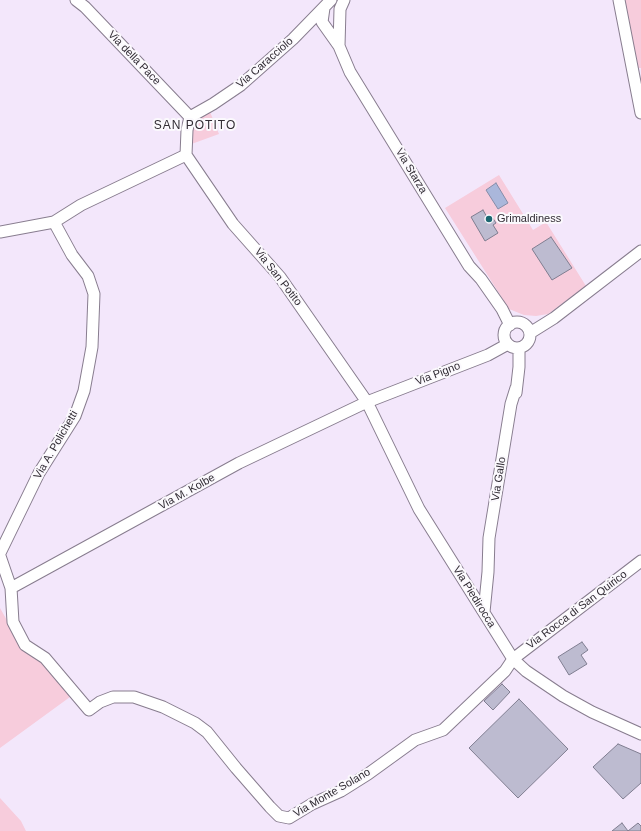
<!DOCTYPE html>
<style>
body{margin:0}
canvas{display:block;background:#f3e7fb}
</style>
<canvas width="641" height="831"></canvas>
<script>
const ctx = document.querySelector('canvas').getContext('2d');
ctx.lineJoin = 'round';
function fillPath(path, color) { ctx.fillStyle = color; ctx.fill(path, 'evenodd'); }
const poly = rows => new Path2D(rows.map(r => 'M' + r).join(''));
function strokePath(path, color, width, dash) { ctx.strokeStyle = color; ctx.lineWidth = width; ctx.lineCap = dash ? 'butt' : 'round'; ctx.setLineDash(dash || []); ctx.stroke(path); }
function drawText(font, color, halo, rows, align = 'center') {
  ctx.font = font + ' Helvetica,sans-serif'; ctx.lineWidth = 4; ctx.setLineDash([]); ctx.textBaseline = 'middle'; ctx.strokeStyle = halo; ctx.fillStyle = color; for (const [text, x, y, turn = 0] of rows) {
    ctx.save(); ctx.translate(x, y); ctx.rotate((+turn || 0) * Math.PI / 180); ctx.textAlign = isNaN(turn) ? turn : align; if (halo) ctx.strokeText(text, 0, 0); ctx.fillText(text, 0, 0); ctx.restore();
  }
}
fillPath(poly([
 [623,0,641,0,641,68,637,68],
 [208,107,219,134,186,146,190,117],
 [499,175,533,230,546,222,586,286,548,314,536,316,524,315,509,309,445,208],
 [0,608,22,647,44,660,70,697,0,748],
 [0,798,21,821,26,831,0,831]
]), '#f7ccdc');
const water = poly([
 [496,183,508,203,498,209,486,190,496,183]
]);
fillPath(water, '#aab7db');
strokePath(water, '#868da9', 1);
const building = poly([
 [483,210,488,219,492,217,496,223,493,225,498,233,485,241,471,217,483,210],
 [551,237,572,268,552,280,532,249,551,237],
 [582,642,588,650,581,655,587,664,569,675,558,657,582,642],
 [502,684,510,692,493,710,484,701,502,684],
 [519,699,568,749,518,798,469,748,519,699],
 [618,744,641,754,641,783,623,799,593,767,618,744],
 [622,823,628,831,638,823,641,826,641,831,612,831,622,823]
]);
fillPath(building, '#bdbbd0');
strokePath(building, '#807e91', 1);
const minor = poly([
 [76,0,85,7,190,117],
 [619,0,641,113],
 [324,8,322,22,339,46,350,72,469,266,481,279,502,309,510,325],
 [339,46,340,9,344,0],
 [190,117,187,130,186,155,233,224,280,277,367,402,419,509,513,659,526,671,563,696,592,712,641,734],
 [190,117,213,104,241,85,293,39,331,0],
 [0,232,54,222,81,205,186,155],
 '504 335a13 13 0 1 1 26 0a13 13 0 1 1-26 0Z',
 [530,333,554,318,641,251],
 [516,393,519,367,519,348],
 [0,553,39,473,75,416,84,391,92,347,94,294,88,276,72,255,54,222],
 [0,556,11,588,13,622,25,645,45,658,89,710,100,702,113,697,134,697,163,707,195,723,207,732,236,768,270,807,279,816,289,818,312,804,341,791,368,774,415,740,443,730,505,671,513,659,641,561],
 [11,588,239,463,367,402,488,355,508,344],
 [484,612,488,572,489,538,511,404,516,388]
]);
strokePath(minor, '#887d8f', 13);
strokePath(minor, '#fff', 11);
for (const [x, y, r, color] of [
 [489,219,4,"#1c6771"]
]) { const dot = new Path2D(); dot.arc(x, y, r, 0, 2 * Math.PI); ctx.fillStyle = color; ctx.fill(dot); strokePath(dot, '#fbf9fd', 1.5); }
drawText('11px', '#312c34', '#fbf9fd', [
 ["Via della Pace",134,58,46],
 ["Via Caracciolo",265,63,-41],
 ["Via Starza",411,171,59],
 ["Via San Potito",278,277,52],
 ["Via Pigno",438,374,-21],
 ["Via A. Polichetti",56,445,-60],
 ["Via Gallo",499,479,-81],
 ["Via M. Kolbe",187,492,-29],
 ["Via Piedirocca",474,597,58],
 ["Via Rocca di San Quirico",577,610,-37],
 ["Via Monte Solano",332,793,-30]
]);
drawText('11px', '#312c34', '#fbf9fd', [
 ["Grimaldiness",497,219]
], 'left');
ctx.letterSpacing = '1px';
drawText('12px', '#312c34', '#fbf9fd', [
 ["SAN POTITO",195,126]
]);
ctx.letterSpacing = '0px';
</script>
